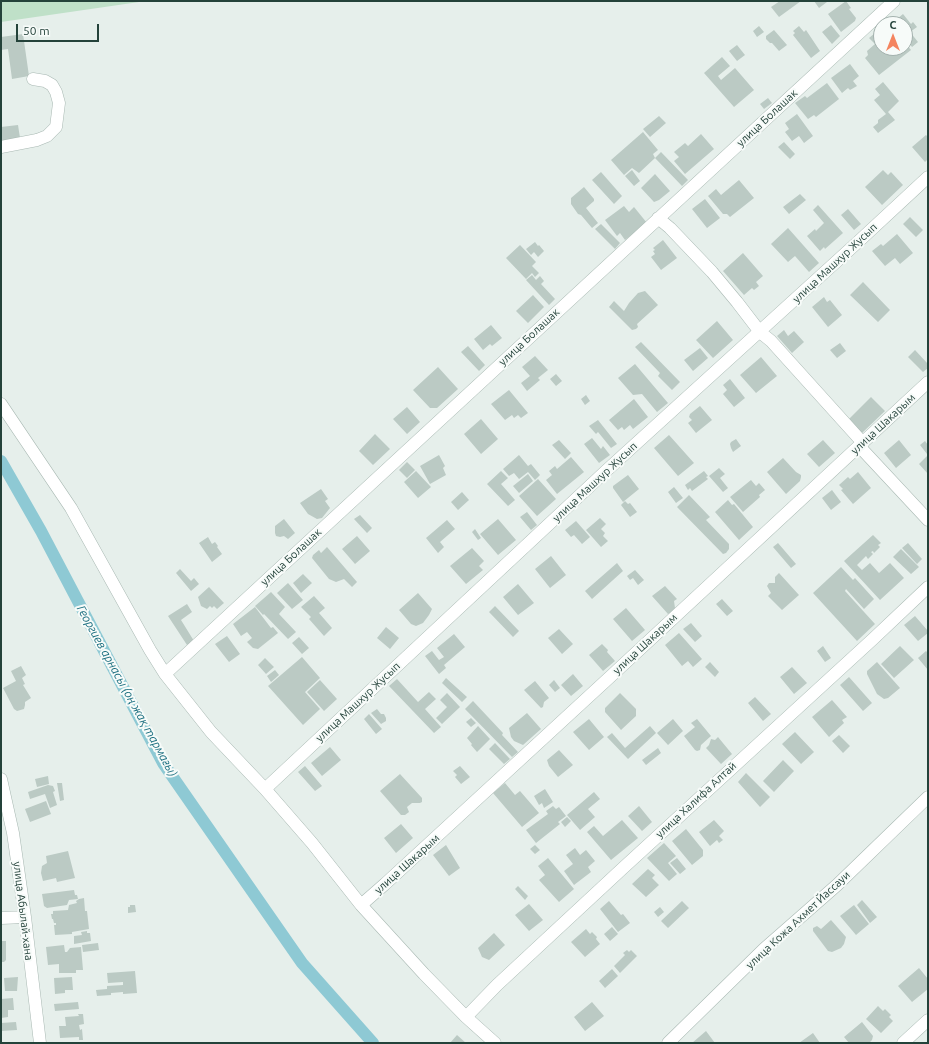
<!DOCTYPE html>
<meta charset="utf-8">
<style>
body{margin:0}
#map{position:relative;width:929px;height:1044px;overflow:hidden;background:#e6efeb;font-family:Ubuntu,sans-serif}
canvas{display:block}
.frame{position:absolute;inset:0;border:2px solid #24423a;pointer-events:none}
.north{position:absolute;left:873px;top:16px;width:40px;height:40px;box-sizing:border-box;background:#f7fbf9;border:1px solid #a3b1ad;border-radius:50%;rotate:0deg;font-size:11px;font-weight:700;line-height:16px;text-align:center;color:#24423a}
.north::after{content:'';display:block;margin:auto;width:14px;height:18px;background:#f4845f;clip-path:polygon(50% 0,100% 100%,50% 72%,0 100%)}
.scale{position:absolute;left:16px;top:24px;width:83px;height:18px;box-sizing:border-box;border:2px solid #24423a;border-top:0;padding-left:5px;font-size:12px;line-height:14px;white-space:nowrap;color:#24423a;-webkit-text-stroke:3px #f7fbf9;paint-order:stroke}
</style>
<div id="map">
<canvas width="929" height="1044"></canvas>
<div class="frame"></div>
<div class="north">С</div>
<div class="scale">50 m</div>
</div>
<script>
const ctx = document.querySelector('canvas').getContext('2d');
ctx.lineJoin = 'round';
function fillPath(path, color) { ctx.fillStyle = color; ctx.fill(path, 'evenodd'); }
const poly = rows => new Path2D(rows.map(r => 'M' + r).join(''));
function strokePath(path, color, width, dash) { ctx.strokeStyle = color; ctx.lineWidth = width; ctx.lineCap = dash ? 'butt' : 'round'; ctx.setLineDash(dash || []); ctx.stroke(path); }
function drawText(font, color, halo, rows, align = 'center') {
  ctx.font = font + ' Ubuntu,sans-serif'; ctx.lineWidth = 4; ctx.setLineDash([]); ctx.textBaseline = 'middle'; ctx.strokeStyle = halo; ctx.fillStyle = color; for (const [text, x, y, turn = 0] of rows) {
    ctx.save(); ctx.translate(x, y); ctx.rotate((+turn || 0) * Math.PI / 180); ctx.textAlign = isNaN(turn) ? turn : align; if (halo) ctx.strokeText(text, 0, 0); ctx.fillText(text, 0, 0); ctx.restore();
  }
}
fillPath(poly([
 [1,1,146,1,1,22]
]), '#bfe0c8');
strokePath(poly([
 [1,461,41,531,163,763,302,963,373,1043]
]), '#8ec9d4', 12);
fillPath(poly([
 [780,1,801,1,779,17,771,7],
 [814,1,827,1,827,2,819,8],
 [846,1,851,8,849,9,856,18,855,21,841,32,828,14],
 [903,14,911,24,913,22,917,27,910,32,918,42,912,47,909,43,907,45,911,50,879,75,865,58,868,55,867,51,875,44,869,38,881,28,881,48,905,48,905,24,891,24],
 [831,25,840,36,832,44,822,32],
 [759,26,764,32,757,37,753,31],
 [799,26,804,32,806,30,820,51,811,58,793,35,795,33,793,31],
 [774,30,787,45,779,51,772,43,770,43,766,39,766,36],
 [23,34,29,76,12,79,8,49,1,50,1,37],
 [737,45,745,55,737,61,729,51],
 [722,57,730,66,718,76,721,80,735,68,754,90,734,107,704,73],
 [850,64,859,76,853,81,857,86,850,90,848,88,842,93,831,78],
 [883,82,899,101,888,112,895,120,878,133,873,127,878,123,878,120,886,114,874,100,880,95,875,89],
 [827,83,839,99,816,117,814,115,808,119,795,103,805,96,807,98],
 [768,98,772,103,764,109,760,104],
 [797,114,813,136,804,143,799,136,792,141,785,132,789,129,785,123],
 [659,116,666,123,650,137,643,129],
 [18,125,20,138,1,141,1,127],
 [643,132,658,150,653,154,655,158,639,173,632,168,624,175,611,160],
 [701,134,714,149,685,174,674,161,679,157,674,152,685,143,688,146],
 [926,135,928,137,928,159,925,162,912,147],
 [784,142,795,154,790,159,778,147],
 [661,152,688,180,682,186,655,158],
 [632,170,640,181,634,186,625,176],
 [883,170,888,175,891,172,903,185,882,205,865,187],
 [601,172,622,196,614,204,592,180],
 [655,174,670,191,659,200,654,202,641,188],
 [739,180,754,198,730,217,727,214,723,214,708,196,716,189,721,195],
 [584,187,594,199,594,201,586,208,598,223,592,228,581,215,578,214,571,204,571,198],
 [800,194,806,200,789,214,783,207],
 [705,199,720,218,707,228,692,209],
 [818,205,843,233,825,249,824,247,820,251,807,236,815,229,816,231,824,223,813,210],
 [624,206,629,212,634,207,647,223,625,240,620,233,617,236,605,220],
 [848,209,861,224,854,230,841,215],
 [910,217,923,230,916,237,903,224],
 [601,224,620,243,615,249,595,229],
 [788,228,819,263,809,272,795,256,788,262,771,244],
 [897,234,913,253,900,264,895,258,885,266,872,251,881,244,883,246],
 [663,240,677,258,661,270,651,257,655,254,653,251,655,250,653,248],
 [535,242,538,246,539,245,544,251,538,257,534,252,531,255,526,249],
 [520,245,536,262,532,266,539,273,535,277,532,273,526,279,506,258],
 [743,253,763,276,756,282,759,286,754,290,752,288,744,295,723,271],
 [532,275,536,280,540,276,544,281,541,284,555,299,549,305,526,280],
 [863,282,890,310,878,322,850,295],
 [645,291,658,305,637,324,638,327,636,329,632,330,609,307,614,301,624,311,629,303,638,293],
 [533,295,544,307,528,323,516,311],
 [824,297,827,302,830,300,842,315,828,327,812,307],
 [717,321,733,340,713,358,696,340],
 [491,325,502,338,492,346,490,344,483,350,474,339],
 [784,330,788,336,794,331,804,342,792,353,777,336],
 [641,342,680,382,672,390,658,376,660,373,635,347],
 [840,343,846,351,837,358,830,350],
 [468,346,485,365,479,371,461,352],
 [700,348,708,358,693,371,684,360],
 [915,350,928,364,928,368,923,372,908,357],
 [535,356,548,370,538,378,540,380,527,391,521,383,530,376,522,367],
 [761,357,777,376,756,393,740,375],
 [635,364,668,403,657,412,642,394,633,395,618,378],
 [438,367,458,389,437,408,430,408,413,390],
 [556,374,562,381,556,386,550,379],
 [730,379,745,398,734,407,723,394,727,390,723,385],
 [509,390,528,413,521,418,518,415,514,418,512,415,505,420,491,404],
 [586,395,590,401,585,405,581,399],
 [871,397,885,411,862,433,848,420],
 [634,399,648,417,633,429,630,425,624,430,622,427,618,430,609,420],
 [700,406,712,420,696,433,688,423,692,420,689,417,690,414],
 [407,407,420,422,407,434,393,419],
 [481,419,498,439,481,454,464,434],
 [598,420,617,444,611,448,598,432,596,434,589,426],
 [375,434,390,449,373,465,359,451],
 [669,435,694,463,678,476,654,448],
 [592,438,601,449,603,446,610,455,599,463,584,444],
 [736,439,741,446,733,452,731,448,730,444,731,442],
 [559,440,571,453,565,459,552,445],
 [823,440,835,453,819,467,807,454],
 [899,440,911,455,896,468,884,453],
 [925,441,928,445,927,454,920,445],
 [439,455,445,466,443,468,446,475,430,484,420,466],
 [519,455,528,466,531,464,540,475,535,480,528,472,519,479,514,473,509,476,503,469],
 [928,455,928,474,919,464],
 [571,457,584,472,557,494,546,480,552,475,549,471,555,466,557,469],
 [783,458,796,472,801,475,801,477,800,481,786,494,767,472],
 [407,462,415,470,407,478,399,470],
 [719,468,725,474,720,478,728,488,723,492,709,476],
 [416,471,431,487,418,498,404,482],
 [501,471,508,478,501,484,515,500,508,506,487,484],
 [704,471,708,476,706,477,708,479,692,491,690,488,688,490,685,485],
 [858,472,871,488,853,504,841,490,843,489,839,485,848,477,850,479],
 [528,474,533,481,519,493,513,486],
 [628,475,639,489,623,502,613,488,613,486],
 [538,479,556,499,537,516,519,496],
 [751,480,756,486,759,483,765,490,759,495,760,497,743,512,730,497],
 [674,487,683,498,676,503,668,492],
 [321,489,328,499,325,501,330,508,322,518,317,519,308,514,300,503],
 [832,490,841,502,831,510,822,498],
 [462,492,469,500,458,510,451,502],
 [689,495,710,517,706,520,729,544,729,549,726,553,723,554,677,507],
 [728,500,732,505,734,504,753,527,739,540,715,512],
 [625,501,628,504,630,503,637,512,630,517,621,505],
 [527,512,537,525,531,530,520,517],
 [360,515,372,528,367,533,354,519],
 [600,518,606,524,601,529,605,533,603,536,608,541,601,547,586,530],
 [284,519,295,533,288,539,284,536,280,537,276,536,275,533,275,526],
 [498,519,516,540,498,555,480,534],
 [447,520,455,529,440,542,444,547,438,553,426,538],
 [576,521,590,537,582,544,574,535,571,537,565,530],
 [475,529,481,538,478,540,472,532],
 [873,535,881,543,878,545,880,547,874,553,873,551,871,552,873,554,868,559,866,556,857,565,862,570,870,563,879,573,890,563,904,578,880,600,844,561],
 [357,536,370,551,355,564,342,549],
 [208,537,212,544,215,542,218,546,217,547,222,554,212,562,199,543],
 [778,543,796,564,791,568,773,547],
 [908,543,922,559,917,564,902,548],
 [327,547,357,582,352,587,344,579,336,582,329,579,312,558,313,555,319,550,321,553],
 [472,548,484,561,479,566,483,570,466,584,450,566],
 [901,549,919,567,911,574,893,557],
 [551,556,566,575,550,588,535,569],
 [617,563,623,571,592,599,585,591],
 [841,567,853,580,855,578,874,599,864,609,846,589,845,591,875,624,857,641,813,593],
 [180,569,191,581,194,578,199,584,191,591,176,573],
 [635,570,644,580,638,585,633,578,630,580,627,576],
 [779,573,799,595,782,610,768,596,771,593,767,586,769,583,775,583,775,577],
 [303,574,312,583,301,593,293,583],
 [288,583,303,600,292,609,277,593],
 [518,584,534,603,518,615,503,597],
 [665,586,677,599,674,601,675,608,672,612,668,614,652,596],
 [209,587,224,603,217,609,214,606,212,608,210,606,207,609,201,606,198,597],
 [271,592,285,607,279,614,296,632,288,639,264,614,263,615,255,606],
 [418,593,432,609,429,615,423,623,416,626,411,624,399,610],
 [314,596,325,608,319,613,332,628,324,636,309,619,311,617,301,607],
 [722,599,733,611,727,616,716,604],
 [187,604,192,612,181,620,194,641,187,645,168,616],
 [495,606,519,631,513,637,489,612],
 [255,607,271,628,273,627,278,633,258,649,253,648,247,642,252,638,247,632,241,636,233,624],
 [626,608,645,630,632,641,613,619],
 [915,616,928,631,928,633,918,641,904,625],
 [691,623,702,636,695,642,683,629],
 [386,627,399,638,390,649,377,638],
 [559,629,573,644,562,654,548,638],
 [679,633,702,659,693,667,688,661,682,666,665,645],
 [454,634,465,647,444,665,446,668,439,674,425,656,432,651,439,660,444,657,437,648],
 [227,636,240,654,229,662,215,644],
 [299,637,309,648,302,654,292,643],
 [602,644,608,650,607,652,615,661,603,671,589,655],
 [823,646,831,658,825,662,817,651],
 [900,646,914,660,894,678,881,664],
 [926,651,928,653,928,670,918,658],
 [302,657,320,678,305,692,320,709,303,725,268,686],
 [265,658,274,667,266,674,258,665],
 [710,662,719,672,715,677,705,667],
 [877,662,900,688,888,698,884,699,877,694,867,674,867,671],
 [21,666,26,675,22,678,25,684,23,685,31,698,25,702,25,705,24,709,17,711,14,709,3,688,16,681,11,671],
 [792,667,807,683,794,694,780,677],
 [275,670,279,675,271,682,267,676],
 [573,674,583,686,571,696,561,685],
 [849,677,872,703,863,711,840,685],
 [446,678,467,697,462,702,442,683],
 [397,679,418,702,429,692,436,699,425,709,441,727,434,733,389,686],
 [320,680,337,699,324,711,307,692],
 [554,680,560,688,555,692,549,685],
 [535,681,549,698,544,702,543,707,541,708,524,690],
 [447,693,460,707,442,724,436,718,447,707,440,700],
 [620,693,636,709,636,716,621,730,605,712,605,708],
 [755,697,771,714,763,721,748,703],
 [832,700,847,717,842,720,844,723,829,737,812,717],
 [473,701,503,733,502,735,518,752,512,757,465,709],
 [377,709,381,714,384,714,386,718,386,721,381,724,371,713],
 [527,713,541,729,523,745,514,741,511,737,509,728],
 [369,714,382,729,376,734,364,719],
 [471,718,476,723,471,727,466,722],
 [589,719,604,737,589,750,573,732],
 [673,719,683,731,668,745,657,733],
 [697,719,711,736,701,745,700,750,697,751,695,750,684,736,695,727,691,723],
 [478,726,490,739,477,752,471,745,472,744,467,738],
 [650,726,656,733,628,759,607,737,612,733,625,748],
 [795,732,814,752,801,764,782,744],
 [839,735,850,746,843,753,832,741],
 [718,737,732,754,721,764,706,748,709,745,711,739,715,740],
 [495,743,510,759,504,764,489,749],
 [330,747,341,760,322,776,311,763],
 [658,748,661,753,646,765,642,760],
 [559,750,573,765,558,777,549,766,547,760],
 [783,760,794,771,774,792,763,781],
 [305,766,322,786,315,791,298,772],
 [460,766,470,777,461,784,455,777,457,775,453,771],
 [746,773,770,797,760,807,738,782],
 [400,774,422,798,422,802,420,803,412,803,407,807,409,812,405,815,401,815,380,791],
 [48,776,49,784,37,787,35,779],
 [57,783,62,783,64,800,60,801],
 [505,783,515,795,520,791,539,813,522,827,493,793],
 [48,785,53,786,55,791,53,792,57,805,50,808,45,794,30,799,28,792],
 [545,789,553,802,544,808,542,803,539,805,534,796],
 [594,792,600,799,588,809,595,817,580,830,567,815],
 [46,801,51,814,30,822,25,809],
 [553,806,556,809,559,807,566,816,558,822,560,824,536,843,526,830,548,814,546,811],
 [639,806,652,822,642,831,628,816],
 [567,817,571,821,565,827,561,822],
 [622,820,638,838,611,860,587,832,594,826,603,836],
 [714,820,724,831,719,836,723,840,719,843,717,840,710,846,699,832],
 [401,824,413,838,396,853,384,838],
 [686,829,703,850,703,856,692,865,672,841],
 [664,843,676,856,668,863,677,874,669,881,647,858],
 [446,845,460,868,449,876,433,855],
 [535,845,540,850,535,854,530,849],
 [575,848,580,855,586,850,595,861,588,867,591,872,574,885,564,871,573,864,566,855],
 [68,851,75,878,57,882,56,878,43,881,41,873,42,866,47,863,46,856],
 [548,858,574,889,559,902,539,880,545,875,538,866],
 [677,858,686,869,680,874,670,863],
 [648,869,655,875,652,878,659,885,646,897,632,884],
 [518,886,528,896,525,900,515,889],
 [74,890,75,895,77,895,78,899,69,900,67,905,47,908,44,906,42,894],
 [84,898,85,911,87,911,89,929,72,932,72,934,55,935,54,925,56,925,56,923,54,923,53,919,52,919,51,914,53,914,53,911,68,910,69,905,77,903,76,901,79,899],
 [862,900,877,917,870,923,857,905],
 [609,901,621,915,623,914,630,923,618,932,600,909],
 [682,901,689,908,668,928,661,921],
 [529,904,543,920,529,931,515,915],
 [130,905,135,905,136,912,128,913,128,907,130,907],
 [854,905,869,924,856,935,840,916],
 [660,907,664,912,658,917,654,912],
 [831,920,846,937,844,944,841,948,832,952,828,951,813,931,813,928,817,926,821,929],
 [612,927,618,934,610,941,604,934],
 [586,929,590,934,592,932,597,937,596,939,600,944,585,957,571,942],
 [87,931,87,933,90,933,91,941,74,944,74,936,82,935,81,932],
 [494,933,505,945,489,960,482,957,478,948],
 [1,941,6,941,6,960,4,962,1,962],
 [98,943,99,950,83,952,82,945],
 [64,945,65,952,67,952,70,948,81,947,83,970,76,970,76,973,59,973,59,964,48,965,46,947],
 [627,950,629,952,631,950,637,956,620,973,614,966,625,955,623,953],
 [919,968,928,979,928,989,912,1002,898,986],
 [612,969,618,976,605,988,599,981],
 [135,971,137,993,123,994,123,992,111,993,111,995,97,996,96,990,107,989,107,986,123,985,123,982,108,983,107,973],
 [18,977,17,991,5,991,4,978],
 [72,977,73,990,65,990,65,993,55,994,54,978],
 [13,998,14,1010,8,1010,8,1017,1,1018,1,999],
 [78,1002,79,1009,55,1011,54,1004],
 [592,1002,604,1016,585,1031,574,1017],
 [878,1006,883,1011,885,1009,891,1015,889,1017,893,1021,881,1033,866,1019],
 [78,1014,83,1014,84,1024,79,1025,80,1030,82,1029,83,1040,79,1040,79,1037,60,1038,59,1026,66,1026,65,1017,79,1016],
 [16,1022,17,1030,1,1031,1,1023],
 [862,1022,873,1036,872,1040,869,1043,849,1043,844,1037],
 [706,1031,715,1043,692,1043],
 [813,1033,820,1043,799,1043],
 [457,1035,466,1043,450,1043]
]), '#bbcac4');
const minor = poly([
 [1,147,37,140,47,136,56,127,59,103,56,92,52,85,45,81,33,79],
 [658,218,670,228,712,272,737,302,760,332,771,341,863,443],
 [1,404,71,508,150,650,165,674,211,732,265,789,312,843,361,905,424,974,466,1017,495,1043],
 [859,446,928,520],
 [165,674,894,1],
 [1,779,13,833,25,917,40,1043],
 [265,789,607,470,859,241,928,177],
 [361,905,385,884,611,676,928,382],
 [1,918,25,917],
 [466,1017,497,985,623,868,873,639,928,587],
 [668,1043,764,949,837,885,928,797],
 [903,1043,928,1020]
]);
strokePath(minor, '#a8b8b2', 13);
strokePath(minor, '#fff', 12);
drawText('11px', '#24423a', '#f7fbf9', [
 ["улица Болашак",767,118,-43],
 ["улица Машхур Жусып",835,263,-43],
 ["улица Болашак",529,337,-43],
 ["улица Шакарым",883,424,-43],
 ["улица Машхур Жусып",595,482,-43],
 ["улица Болашак",291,557,-43],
 ["улица Шакарым",645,644,-43],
 ["улица Машхур Жусып",358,702,-43],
 ["улица Халифа Алтай",696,800,-43],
 ["улица Шакарым",407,864,-42],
 ["улица Абылай-хана",23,911,83],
 ["улица Кожа Ахмет Йассауи",798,920,-43]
]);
drawText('italic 12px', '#1c6f80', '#f7fbf9', [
 ["Георгиев арнасы (оң жақ тармағы)",127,691,61]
]);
</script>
